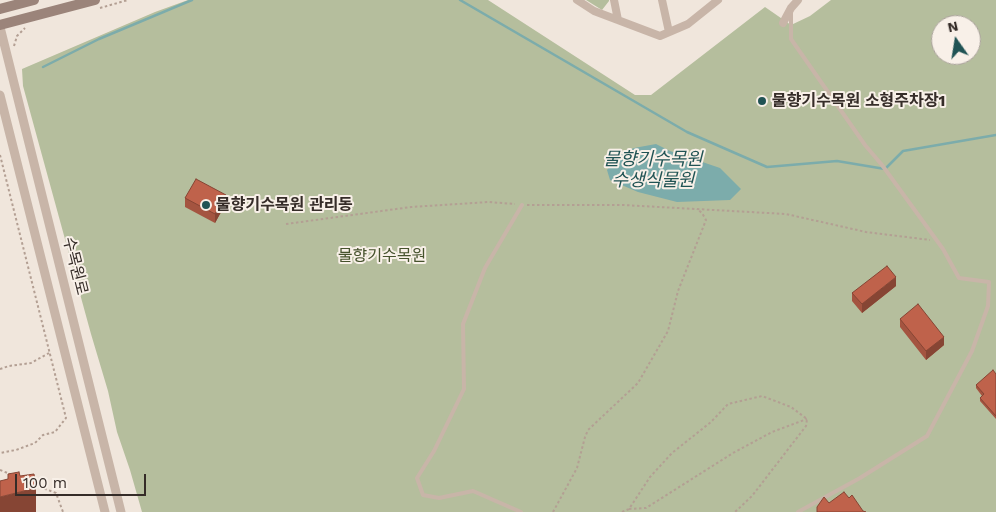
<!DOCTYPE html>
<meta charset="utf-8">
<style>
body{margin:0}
#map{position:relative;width:996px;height:512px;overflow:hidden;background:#f0e6dc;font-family:"Work Sans",sans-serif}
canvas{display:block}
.north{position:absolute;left:931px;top:15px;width:50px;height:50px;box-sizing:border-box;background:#f8f0e8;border:1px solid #aaa29b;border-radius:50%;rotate:347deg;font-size:14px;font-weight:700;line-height:20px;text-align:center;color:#352c28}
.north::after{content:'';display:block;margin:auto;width:18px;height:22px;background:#205354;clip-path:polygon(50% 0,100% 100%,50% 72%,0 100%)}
.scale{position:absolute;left:15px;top:474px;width:131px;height:22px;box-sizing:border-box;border:2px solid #352c28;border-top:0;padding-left:6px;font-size:15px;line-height:18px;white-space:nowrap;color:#352c28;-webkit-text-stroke:4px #f8f0e8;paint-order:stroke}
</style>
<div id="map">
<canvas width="996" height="512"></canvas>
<div class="north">N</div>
<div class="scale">100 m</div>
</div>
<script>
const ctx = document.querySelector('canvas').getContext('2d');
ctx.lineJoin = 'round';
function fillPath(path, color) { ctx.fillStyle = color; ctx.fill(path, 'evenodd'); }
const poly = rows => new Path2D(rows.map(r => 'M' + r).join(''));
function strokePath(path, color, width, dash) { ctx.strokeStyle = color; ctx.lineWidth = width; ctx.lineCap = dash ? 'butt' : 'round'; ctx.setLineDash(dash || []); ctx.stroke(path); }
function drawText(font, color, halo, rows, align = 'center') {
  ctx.font = font + ' "Work Sans","Noto Sans KR",sans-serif'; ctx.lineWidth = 4; ctx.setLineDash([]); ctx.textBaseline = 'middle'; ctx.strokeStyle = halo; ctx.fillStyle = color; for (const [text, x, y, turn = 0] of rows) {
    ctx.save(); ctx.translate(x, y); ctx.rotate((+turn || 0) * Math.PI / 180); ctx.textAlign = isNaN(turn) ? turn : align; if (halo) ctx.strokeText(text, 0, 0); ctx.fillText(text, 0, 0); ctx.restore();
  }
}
fillPath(poly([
 [188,0,488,0,635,95,651,95,765,7,791,25,810,16,831,0,996,0,996,512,142,512,130,470,117,432,108,391,91,334,23,86,22,69,155,12],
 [941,25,971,25,971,55,941,55],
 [586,0,609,0,609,1,602,10]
]), '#b5be9d');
fillPath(poly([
 [656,144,670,151,720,168,741,189,730,200,677,202,638,192,610,180,607,170,619,155,634,148]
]), '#7cacab');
strokePath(poly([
 [460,0,687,132,767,167,837,161,885,169,903,151,996,135],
 [43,67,99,39,192,0]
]), '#7cacab', 2.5);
strokePath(poly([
 [100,8,128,0],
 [14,46,17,36,25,28],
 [0,155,66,418,55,432,43,435,35,443,16,450,0,453],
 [527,205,623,205,786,214,866,232,930,240],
 [286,224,411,207,489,202,515,204],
 [0,369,9,366,31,363,49,353],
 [0,470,10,474],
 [35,485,56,493,63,512],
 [629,509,646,508,733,453,772,432,807,419],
 [553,512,577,468,585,437,588,430,638,383,668,331,678,291,706,220,702,213,697,209],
 [622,512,629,509,650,477,672,453,711,422,728,404,762,396,791,407,807,419,806,426,752,496,735,512]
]), '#b39f93', 2, [2.5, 2.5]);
strokePath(poly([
 [791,12,791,39,865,145,882,165,943,249,959,278,989,282,988,306,972,351,927,436,860,478,798,512],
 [521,512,473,491,439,498,423,495,417,478,434,451,464,389,463,324,485,268,522,205]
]), '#c8b5a8', 4);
strokePath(poly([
 [577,0,594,11,660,36,688,24,718,0],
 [614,0,618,20],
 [662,0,669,32],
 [783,23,791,8,798,0]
]), '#c8b5a8', 8);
strokePath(poly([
 [0,27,121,512],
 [0,95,105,512]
]), '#c8b5a8', 9);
strokePath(poly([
 [0,9,34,0],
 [0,25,95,0]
]), '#9b847a', 10);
fillPath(poly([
 [185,198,226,203,215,223,185,207],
 [896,286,862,313,852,301,852,293],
 [900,319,944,345,926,360,900,327],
 [996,374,996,419,980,401,980,398,982,396,976,388,976,385]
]), '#a45440');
fillPath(poly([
 [226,195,226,203,215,223,215,214],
 [896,277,896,286,862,313,862,304],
 [944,337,944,345,926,360,926,351],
 [36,488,36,512,0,512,0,497]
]), '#864534');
const building = poly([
 [196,179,226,195,215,214,185,198,196,179],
 [887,266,896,277,862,304,852,293,887,266],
 [918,304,944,337,926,351,900,319,918,304],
 [993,370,996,374,996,416,980,398,984,394,976,385,993,370],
 [19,472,20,476,34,474,36,488,0,497,0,481,8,479,8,474,19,472],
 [844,492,849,498,852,495,863,511,866,512,817,512,817,507,824,497,829,503,844,492]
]);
fillPath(building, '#bf624b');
strokePath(building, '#864534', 1);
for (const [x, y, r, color] of [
 [762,101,5,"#205354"],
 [206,205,5,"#205354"]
]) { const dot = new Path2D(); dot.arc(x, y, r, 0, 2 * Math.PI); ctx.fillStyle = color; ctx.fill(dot); strokePath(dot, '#f8f0e8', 2); }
drawText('bold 16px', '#352c28', '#f8f0e8', [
 ["물향기수목원 소형주차장1",772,101],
 ["물향기수목원 관리동",216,205]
], 'left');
drawText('16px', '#46522d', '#f8f0e8', [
 ["물향기수목원",382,256]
]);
drawText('16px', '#352c28', '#f8f0e8', [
 ["수목원로",75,266,76]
]);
drawText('italic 18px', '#205354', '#f8f0e8', [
 ["물향기수목원",653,160],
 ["수생식물원",653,181]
]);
</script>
